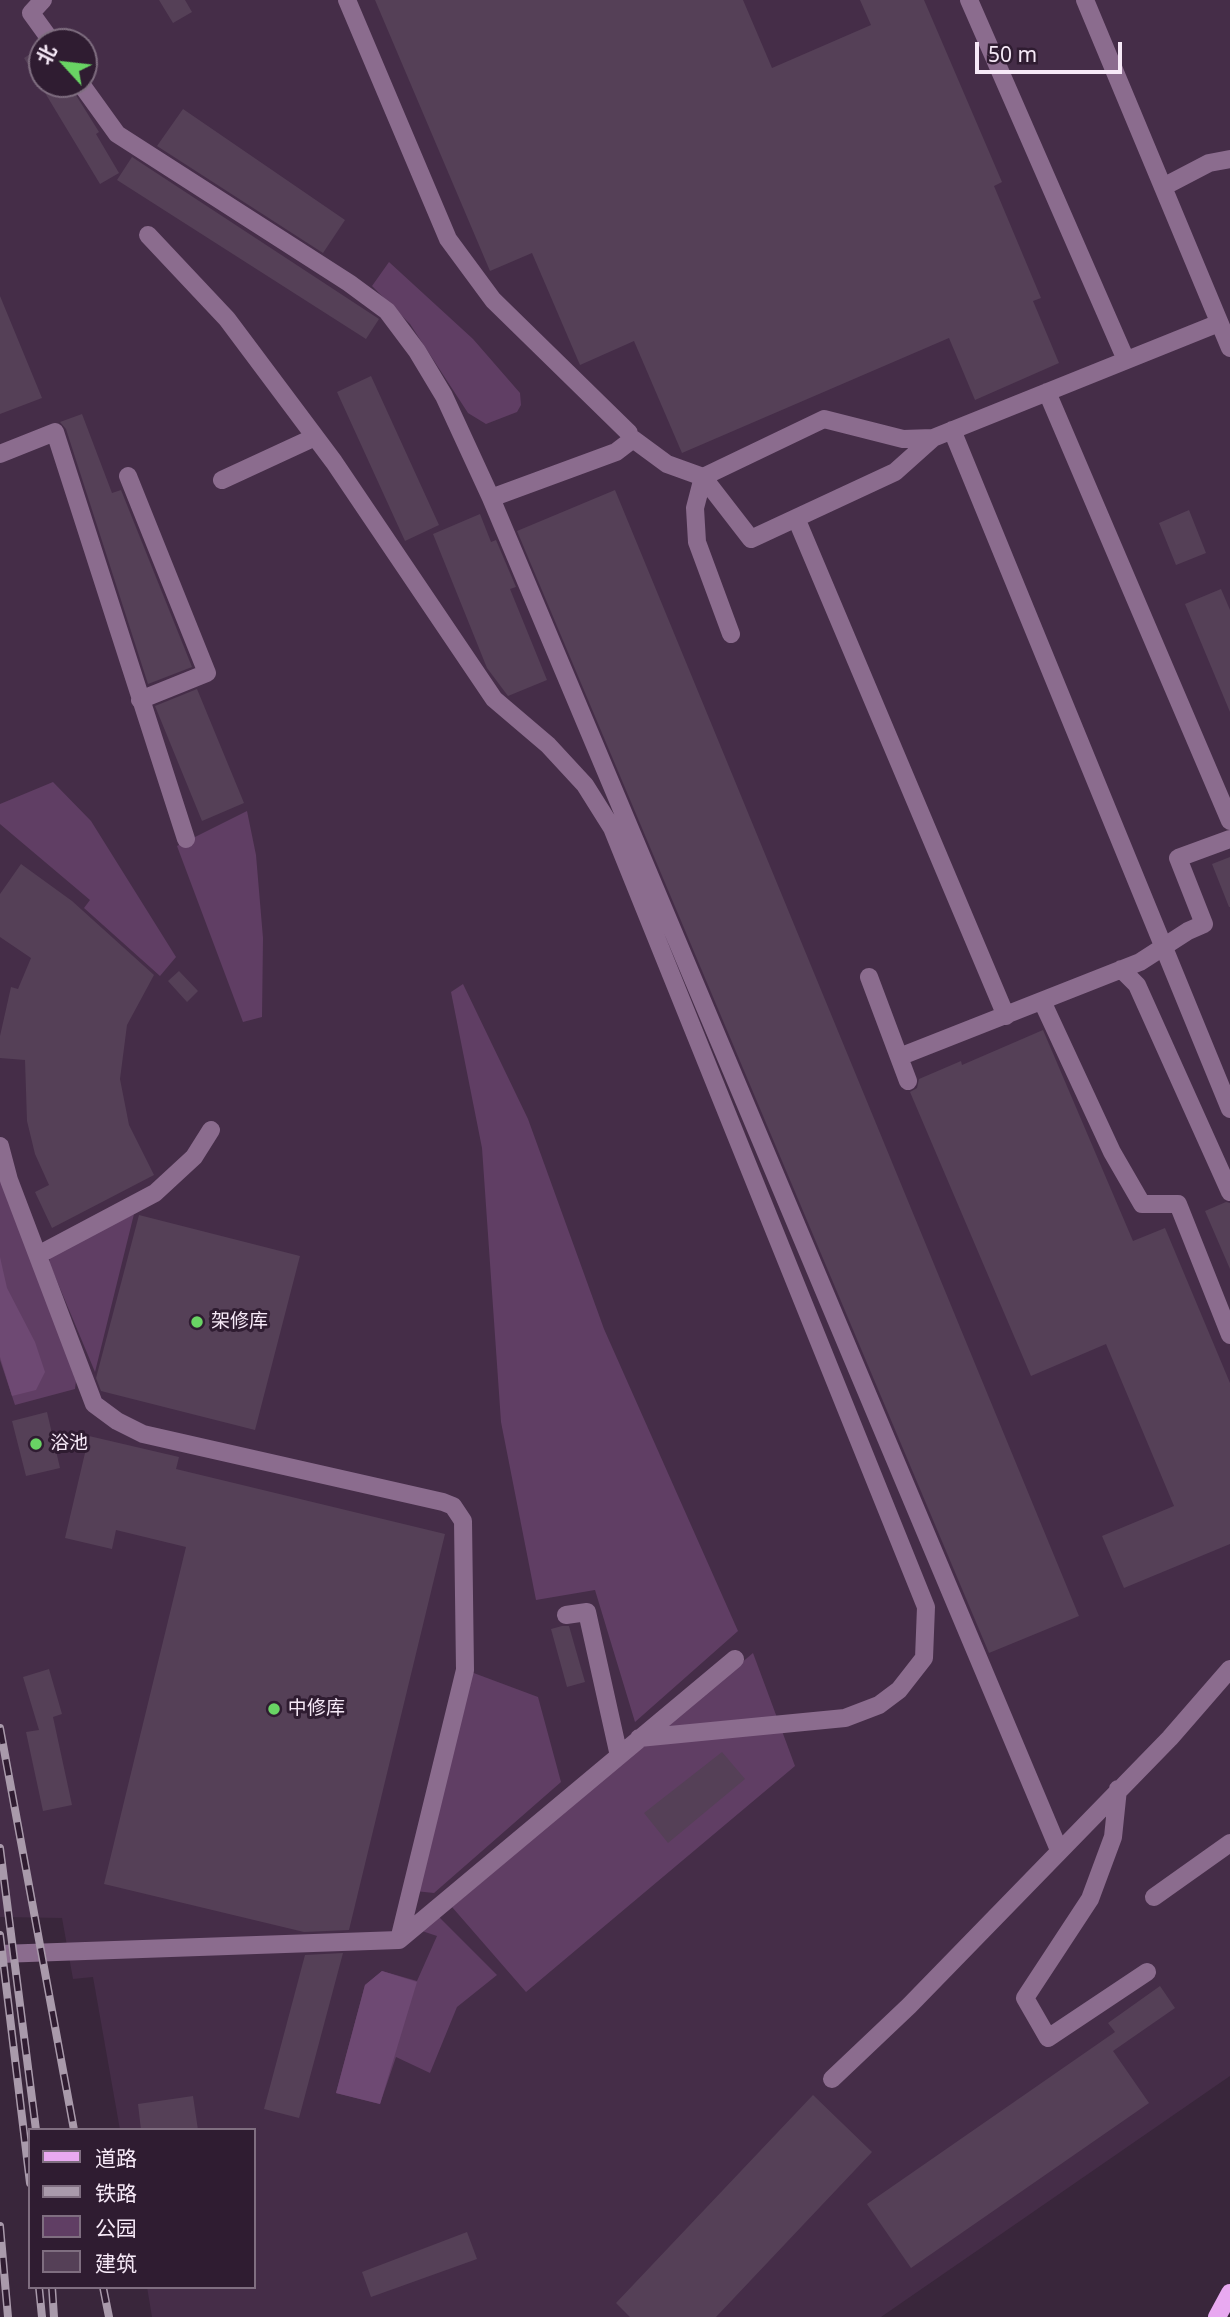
<!DOCTYPE html>
<meta charset="utf-8">
<style>
body{margin:0}
#map{position:relative;width:1230px;height:2317px;overflow:hidden;background:#39263b;font-family:"Noto Sans","Noto Sans SC",sans-serif}
canvas{display:block}
.legend{position:absolute;left:28px;top:2128px;width:228px;height:161px;box-sizing:border-box;background:#2f1c31;border:2px solid #7f6e80;margin:0;padding:9px 12px;list-style:none;font-size:21px;color:#f6e9f7}
.legend li{display:flex;align-items:center;gap:14px;height:35px}
.legend b{width:35px;border:2px solid #7f6e80}
.north{position:absolute;left:28px;top:28px;width:70px;height:70px;box-sizing:border-box;background:#2f1c31;border:2px solid #7f6e80;border-radius:50%;rotate:297deg;font-size:19px;font-weight:700;line-height:28px;text-align:center;color:#f6e9f7}
.north::after{content:'';display:block;margin:auto;width:24px;height:32px;background:#69d464;clip-path:polygon(50% 0,100% 100%,50% 72%,0 100%)}
.scale{position:absolute;left:975px;top:42px;width:147px;height:32px;box-sizing:border-box;border:4px solid #f6e9f7;border-top:0;padding-left:9px;font-size:21px;line-height:24px;white-space:nowrap;color:#f6e9f7;-webkit-text-stroke:5px #2f1c31;paint-order:stroke}
</style>
<div id="map">
<canvas width="1230" height="2317"></canvas>
<ul class="legend">
<li><b style="height:9px;background:#e8a9f0"></b>道路</li>
<li><b style="height:9px;background:#a99aab"></b>铁路</li>
<li><b style="height:19px;background:#603e64"></b>公园</li>
<li><b style="height:19px;background:#554057"></b>建筑</li>
</ul>
<div class="north">北</div>
<div class="scale">50 m</div>
</div>
<script>
const ctx = document.querySelector('canvas').getContext('2d');
ctx.lineJoin = 'round';
function fillPath(path, color) { ctx.fillStyle = color; ctx.fill(path, 'evenodd'); }
const poly = rows => new Path2D(rows.map(r => 'M' + r).join(''));
function strokePath(path, color, width, dash) { ctx.strokeStyle = color; ctx.lineWidth = width; ctx.lineCap = dash ? 'butt' : 'round'; ctx.setLineDash(dash || []); ctx.stroke(path); }
function drawText(font, color, halo, rows, align = 'center') {
  ctx.font = font + ' "Noto Sans","Noto Sans SC",sans-serif'; ctx.lineWidth = 6; ctx.setLineDash([]); ctx.textBaseline = 'middle'; ctx.strokeStyle = halo; ctx.fillStyle = color; for (const [text, x, y, turn = 0] of rows) {
    ctx.save(); ctx.translate(x, y); ctx.rotate((+turn || 0) * Math.PI / 180); ctx.textAlign = isNaN(turn) ? turn : align; if (halo) ctx.strokeText(text, 0, 0); ctx.fillText(text, 0, 0); ctx.restore();
  }
}
fillPath(poly([
 [0,0,1230,0,1230,2076,881,2317,152,2317,147,2287,254,2287,254,2130,120,2130,93,1977,73,1979,62,1918,0,1917],
 [42,42,84,42,84,84,42,84]
]), '#452d48');
fillPath(poly([
 [389,262,473,339,520,393,521,405,517,412,486,424,468,413,410,324,372,286],
 [53,782,91,821,176,957,160,976,84,908,90,900,0,824,0,804],
 [247,811,256,855,263,938,262,1017,243,1022,177,846],
 [463,984,528,1119,604,1329,738,1631,635,1722,595,1590,536,1600,501,1422,482,1148,451,992],
 [0,1171,76,1381,75,1389,15,1405,0,1360],
 [134,1214,95,1372,49,1262,51,1255],
 [753,1653,795,1766,526,1992,452,1907],
 [471,1672,538,1697,561,1782,434,1893,415,1891],
 [439,1917,497,1975,457,2007,430,2073,396,2057,380,2104,336,2093,365,1985,382,1971,417,1981,437,1936,419,1930]
]), '#603e64');
fillPath(poly([
 [0,1257,7,1288,35,1342,45,1372,36,1390,12,1396,0,1357],
 [382,1971,417,1982,380,2104,336,2093,365,1985]
]), '#6e4973');
fillPath(poly([
 [159,0,185,0,192,12,173,23],
 [375,0,743,0,772,68,871,25,860,0,924,0,1002,182,994,186,1041,298,1033,301,1059,363,975,400,949,338,682,453,634,341,580,365,532,253,490,271],
 [41,47,42,84,69,84,99,132,96,134,119,173,100,184,24,58],
 [183,109,345,220,323,253,157,146],
 [132,157,379,319,366,339,117,180],
 [0,296,42,398,0,414],
 [371,376,439,525,405,541,337,392],
 [82,414,112,493,121,490,192,667,148,684,66,429,60,422],
 [615,490,1079,1616,989,1653,517,531],
 [1189,510,1206,553,1176,565,1159,523],
 [480,514,491,542,496,540,516,587,510,589,547,680,508,696,487,668,433,534],
 [1221,589,1230,610,1230,712,1185,604],
 [197,689,244,803,202,821,155,706],
 [1230,857,1230,907,1229,907,1212,864],
 [21,864,72,901,154,975,127,1025,120,1079,129,1125,154,1175,52,1228,35,1192,49,1185,35,1154,27,1121,25,1060,0,1058,0,1036,11,987,18,989,31,958,0,937,0,894],
 [179,971,198,991,187,1002,168,981],
 [1043,1030,1133,1241,1165,1228,1230,1383,1230,1544,1124,1588,1102,1536,1174,1506,1106,1344,1031,1376,910,1092,917,1088,919,1079,961,1061,962,1065],
 [1226,1202,1230,1203,1230,1269,1205,1211],
 [139,1215,300,1256,255,1430,101,1391,96,1378],
 [47,1412,60,1468,26,1476,12,1421],
 [89,1436,179,1457,176,1469,445,1534,349,1930,304,1932,104,1884,186,1547,116,1530,112,1549,65,1538],
 [562,1626,569,1626,585,1682,567,1687,551,1629],
 [49,1669,62,1714,53,1717,72,1805,43,1811,26,1732,39,1730,23,1677],
 [722,1752,745,1779,668,1843,644,1813],
 [343,1953,299,2118,264,2109,305,1955],
 [1160,1986,1175,2008,1113,2051,1149,2103,911,2268,867,2204,1115,2032,1108,2023],
 [813,2095,872,2152,716,2317,630,2317,616,2303],
 [193,2096,198,2130,141,2130,138,2104],
 [467,2232,477,2259,371,2297,362,2272]
]), '#554057');
strokePath(poly([
 [43,0,31,13,52,42],
 [347,0,448,239,493,300,629,433],
 [969,0,1126,360],
 [1085,0,1230,348],
 [81,84,117,134,349,283,387,311,417,351,444,396,491,498],
 [1163,187,1209,163,1230,159],
 [148,235,227,319,334,462,494,699,548,745,585,785,612,828,926,1607,924,1658,899,1690,879,1705,845,1718,639,1738],
 [1047,392,1230,821],
 [952,430,1230,1109],
 [0,454,55,432,186,839],
 [128,476,207,673,140,700],
 [222,480,315,437],
 [796,518,1006,1016],
 [731,634,697,542,695,508,703,477,751,539,895,472,933,438],
 [1121,969,1137,985,1230,1192],
 [869,977,908,1081],
 [1042,1001,1112,1152,1142,1204,1178,1204,1230,1335],
 [899,1057,1140,962,1188,931,1204,924,1178,858,1230,839],
 [0,1146,9,1180,94,1404,117,1421,143,1434,443,1502,453,1506,463,1521,465,1670,399,1940],
 [38,1255,155,1193,194,1157,211,1130],
 [566,1615,587,1612,619,1756],
 [1118,1789,1113,1837,1090,1899,1025,1998,1048,2038,1147,1972],
 [1059,1850,491,498,616,452,633,439,667,464,703,477,824,419,903,439,933,438,1219,323],
 [1154,1897,1230,1843],
 [0,1954,399,1940,735,1659],
 [832,2079,909,2006,1170,1738,1230,1669]
]), '#8b6c8e', 18);
strokePath(poly([
 [1217,2317,1230,2293]
]), '#e8a9f0', 18);
const rail = poly([
 [0,1728,74,2130],
 [0,1848,36,2130],
 [0,1935,30,2183],
 [0,2226,8,2317],
 [39,2287,42,2317],
 [52,2287,54,2317],
 [103,2287,109,2317]
]);
strokePath(rail, '#a99aab', 8);
strokePath(rail, '#2f1c31', 5, [16]);
for (const [x, y, r, color] of [
 [197,1322,7,"#69d464"],
 [36,1444,7,"#69d464"],
 [274,1709,7,"#69d464"]
]) { const dot = new Path2D(); dot.arc(x, y, r, 0, 2 * Math.PI); ctx.fillStyle = color; ctx.fill(dot); strokePath(dot, '#2f1c31', 2.5); }
drawText('19px', '#f6e9f7', '#2f1c31', [
 ["架修库",211,1322],
 ["浴池",50,1444],
 ["中修库",288,1709]
], 'left');
</script>
